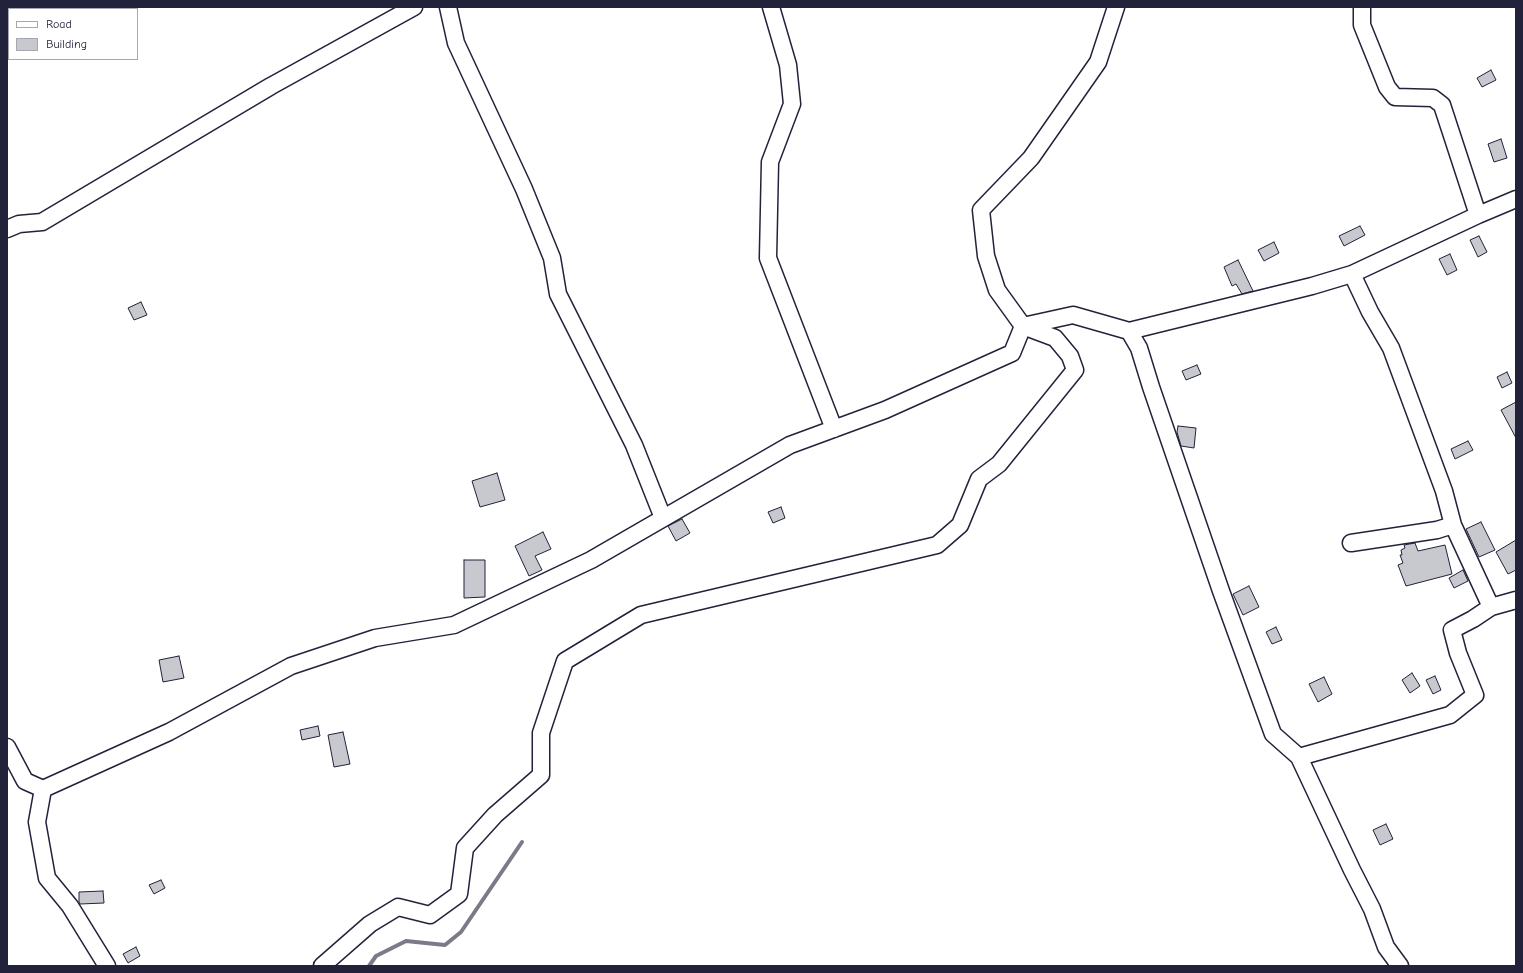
<!DOCTYPE html>
<style>
body{margin:0}
#map{position:relative;width:1523px;height:973px;overflow:hidden;background:#fff;font-family:"Comic Neue",sans-serif}
canvas{display:block}
.frame{position:absolute;inset:0;border:8px solid #22223b;pointer-events:none}
.legend{position:absolute;left:8px;top:8px;width:130px;height:52px;box-sizing:border-box;background:#fff;border:1px solid #a7a7b1;margin:0;padding:5px 7px;list-style:none;font-size:12px;color:#22223b}
.legend li{display:flex;align-items:center;gap:8px;height:20px}
.legend b{width:20px;border:1px solid #a7a7b1}
</style>
<div id="map">
<canvas width="1523" height="973"></canvas>
<div class="frame"></div>
<ul class="legend">
<li><b style="height:5px;background:#fff"></b>Road</li>
<li><b style="height:11px;background:#c8c8cf"></b>Building</li>
</ul>
</div>
<script>
const ctx = document.querySelector('canvas').getContext('2d');
ctx.lineJoin = 'round';
const poly = rows => new Path2D(rows.map(r => 'M' + r).join(''));
function strokePath(path, color, width, dash) { ctx.strokeStyle = color; ctx.lineWidth = width; ctx.lineCap = dash ? 'butt' : 'round'; ctx.setLineDash(dash || []); ctx.stroke(path); }
function fillPath(path, color) { ctx.fillStyle = color; ctx.fill(path, 'evenodd'); }
strokePath(poly([
 [369,966,376,956,406,941,445,945,461,932,522,842]
]), '#7a7a88', 4);
const building = poly([
 [1491,70,1496,80,1482,87,1477,78,1491,70],
 [1501,139,1507,158,1494,162,1488,144,1501,139],
 [1360,226,1365,235,1344,246,1339,236,1360,226],
 [1479,236,1487,252,1478,257,1470,240,1479,236],
 [1274,242,1279,253,1264,261,1258,250,1274,242],
 [1450,254,1457,270,1447,275,1439,259,1450,254],
 [1238,260,1253,291,1242,294,1236,284,1232,286,1224,267,1238,260],
 [141,302,147,315,134,320,128,308,141,302],
 [1197,365,1201,374,1186,380,1182,371,1197,365],
 [1507,372,1512,383,1502,388,1497,377,1507,372],
 [1516,402,1516,438,1501,410,1516,402],
 [1178,426,1196,428,1194,448,1181,446,1177,432,1178,426],
 [1468,441,1473,450,1455,459,1451,449,1468,441],
 [497,473,505,500,480,507,472,481,497,473],
 [781,507,785,518,773,523,768,512,781,507],
 [682,519,690,533,676,541,668,526,682,519],
 [1481,522,1495,550,1479,557,1466,529,1481,522],
 [543,532,551,549,535,556,542,570,529,576,515,546,543,532],
 [1516,540,1516,570,1508,574,1496,552,1516,540],
 [1415,543,1418,551,1445,545,1452,574,1406,586,1398,565,1403,563,1400,555,1402,555,1401,550,1405,548,1404,545,1415,543],
 [464,560,485,560,485,597,464,598,464,560],
 [1463,570,1468,581,1454,588,1449,578,1463,570],
 [1249,586,1259,607,1243,615,1233,594,1249,586],
 [1276,627,1282,640,1272,644,1266,632,1276,627],
 [179,656,184,678,163,682,159,660,179,656],
 [1412,673,1420,686,1410,693,1402,680,1412,673],
 [1435,676,1441,690,1433,694,1426,680,1435,676],
 [1324,677,1332,694,1318,702,1309,684,1324,677],
 [318,726,320,736,302,740,300,730,318,726],
 [343,732,350,764,334,767,328,735,343,732],
 [1386,824,1393,839,1380,845,1373,830,1386,824],
 [161,880,165,888,154,894,149,885,161,880],
 [103,891,104,903,80,904,79,902,79,892,103,891],
 [136,947,140,956,128,963,123,954,136,947]
]);
fillPath(building, '#c8c8cf');
strokePath(building, '#22223b', 1);
const minor = poly([
 [448,7,456,43,524,189,552,258,558,294,634,445,663,518],
 [771,7,788,65,792,104,770,162,768,258,834,429],
 [1116,7,1098,62,1031,158,981,210,986,256,997,290,1023,326,1073,315,1129,331,1312,286,1352,274,1478,215,1516,199],
 [1362,7,1362,25,1387,87,1395,97,1433,98,1442,105,1478,215],
 [40,9,43,7],
 [7,27,9,26],
 [7,229,19,224,42,222,271,86,414,7],
 [1352,274,1370,312,1391,348,1444,491,1453,525,1491,607],
 [1129,331,1139,348,1151,387,1221,591,1273,734,1299,757,1352,870,1372,909,1386,947,1400,966],
 [1351,543,1437,530,1453,525],
 [7,747,25,781,43,789,169,732,291,666,375,638,454,625,591,560,790,445,885,410,1012,353,1023,326,1055,338,1070,356,1075,370,999,464,979,479,960,525,937,545,641,615,565,661,541,733,541,775,495,815,465,848,459,894,430,915,398,907,370,924,322,966],
 [1299,757,1450,715,1475,695,1458,653,1452,630,1473,619,1491,607,1516,600],
 [43,789,37,822,47,878,70,906,107,966]
]);
strokePath(minor, '#22223b', 19);
strokePath(minor, '#fff', 16);
</script>
